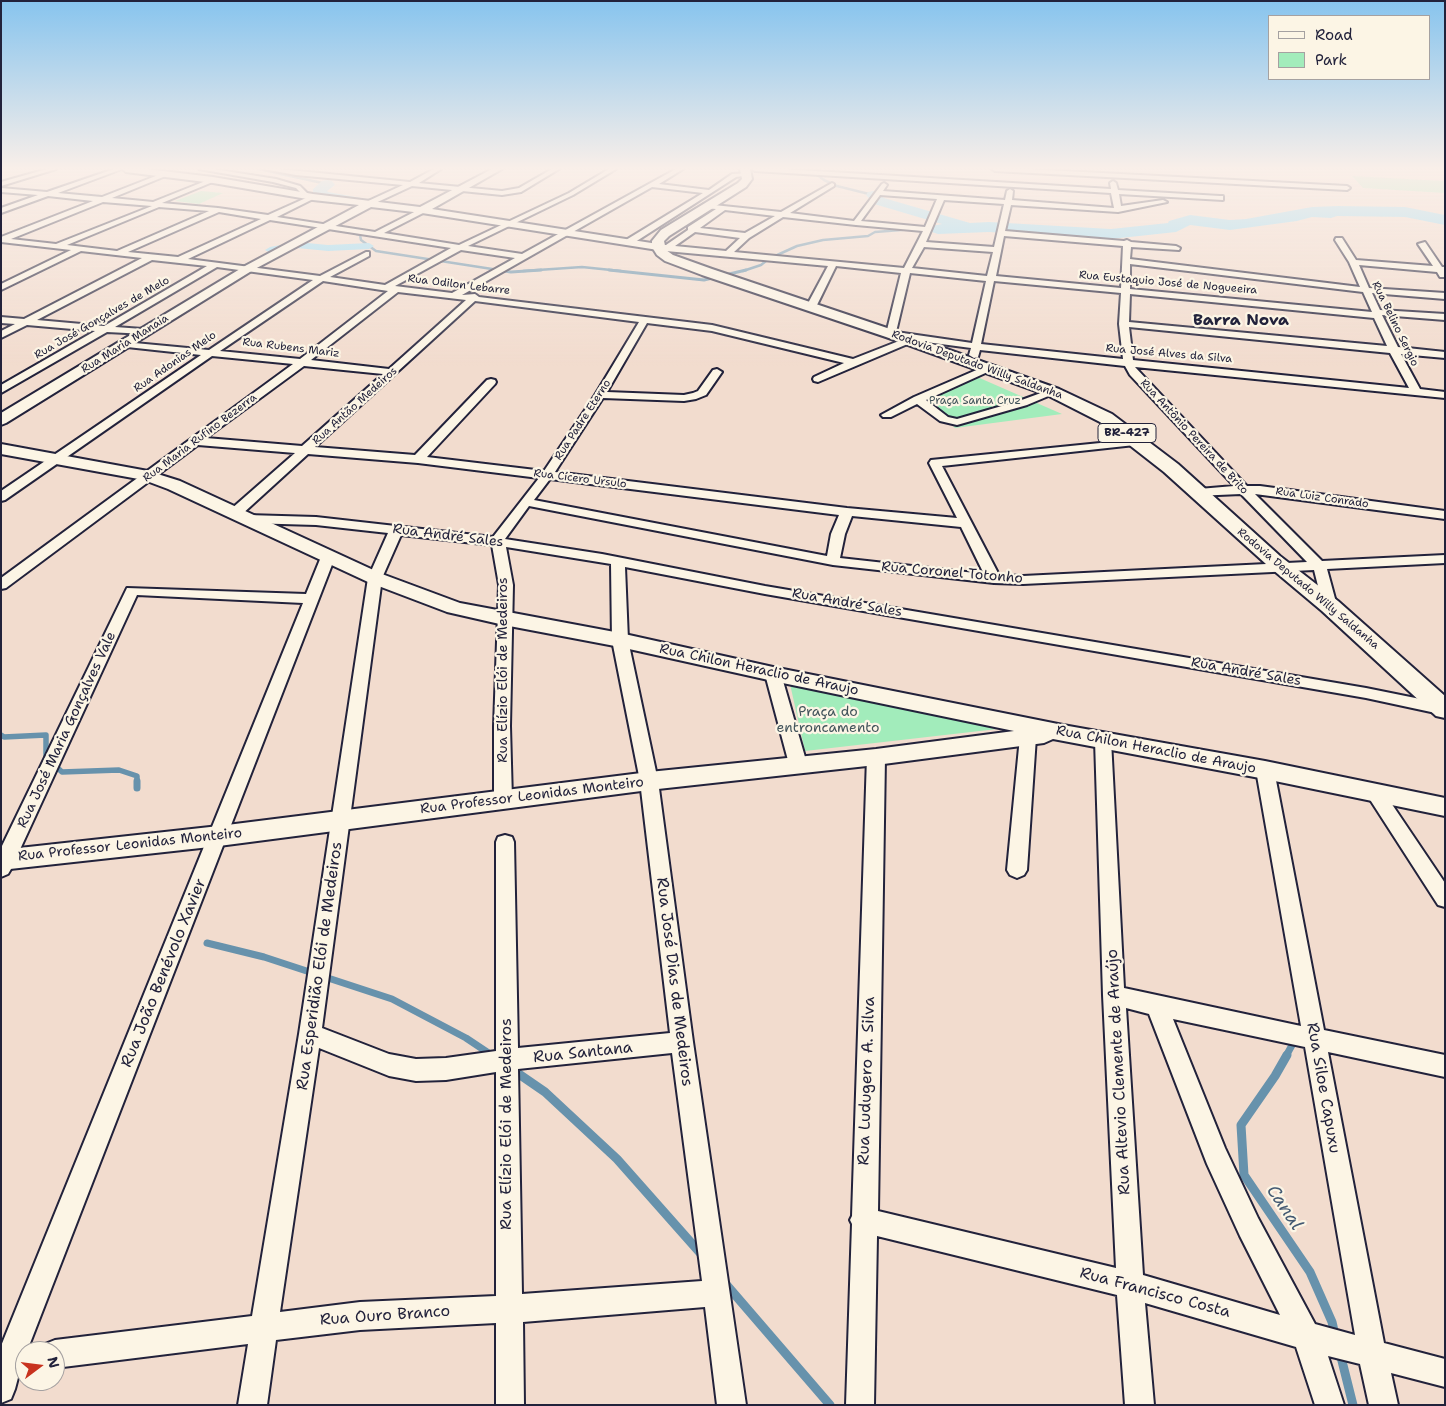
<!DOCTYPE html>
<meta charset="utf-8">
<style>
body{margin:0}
#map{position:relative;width:1446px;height:1406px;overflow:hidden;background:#f2dcce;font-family:"Shantell Sans",sans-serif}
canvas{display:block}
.frame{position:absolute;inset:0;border:2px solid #22223b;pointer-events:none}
.legend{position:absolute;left:1268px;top:15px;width:162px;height:65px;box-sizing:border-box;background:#fcf5e5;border:1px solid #a5a1a1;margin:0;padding:6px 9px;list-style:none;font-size:15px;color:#22223b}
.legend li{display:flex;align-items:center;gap:10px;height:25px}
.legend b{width:25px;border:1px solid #a5a1a1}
.north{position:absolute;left:15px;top:1341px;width:50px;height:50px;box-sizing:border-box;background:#fcf5e5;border:1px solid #a5a1a1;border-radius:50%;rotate:75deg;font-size:14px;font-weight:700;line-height:20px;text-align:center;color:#22223b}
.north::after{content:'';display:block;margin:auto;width:18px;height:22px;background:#c8321e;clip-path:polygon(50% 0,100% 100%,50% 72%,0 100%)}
</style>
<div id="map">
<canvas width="1446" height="1406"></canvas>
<div class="frame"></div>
<ul class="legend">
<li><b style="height:6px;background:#fcf5e5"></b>Road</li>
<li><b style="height:14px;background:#a2ecbb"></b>Park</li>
</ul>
<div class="north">N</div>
</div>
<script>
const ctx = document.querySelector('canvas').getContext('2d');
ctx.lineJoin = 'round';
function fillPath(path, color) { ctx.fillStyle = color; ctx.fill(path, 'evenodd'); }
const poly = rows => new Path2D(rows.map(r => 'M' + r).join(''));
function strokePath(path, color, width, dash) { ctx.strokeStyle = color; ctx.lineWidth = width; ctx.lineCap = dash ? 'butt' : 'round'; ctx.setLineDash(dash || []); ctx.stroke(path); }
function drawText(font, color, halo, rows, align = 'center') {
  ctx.font = font + ' "Shantell Sans",sans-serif'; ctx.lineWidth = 4.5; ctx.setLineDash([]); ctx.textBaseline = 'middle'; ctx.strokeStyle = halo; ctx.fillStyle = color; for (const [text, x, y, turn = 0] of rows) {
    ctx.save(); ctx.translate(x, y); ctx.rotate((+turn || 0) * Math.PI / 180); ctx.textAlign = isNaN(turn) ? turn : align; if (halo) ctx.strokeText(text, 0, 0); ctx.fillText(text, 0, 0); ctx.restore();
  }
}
fillPath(poly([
 [1352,176,1444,181,1445,193,1363,188],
 [201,191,223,193,199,204,175,201],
 [975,376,1062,414,955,428,923,396],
 [790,684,1006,728,805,751]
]), '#a2ecbb');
strokePath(poly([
 [258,169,327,184],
 [809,169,824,180,837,186,873,195],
 [351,228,353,233,360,235,361,240,376,251,505,271],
 [925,229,938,229],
 [775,256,797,246,823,240,868,236,875,232,914,229],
 [523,271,582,267,621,271],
 [743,271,761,265,766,261]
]), '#6792ac', 2.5);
strokePath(poly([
 [497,270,511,272,541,270],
 [609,270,704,280,746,270]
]), '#6792ac', 3);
strokePath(poly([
 [1,735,4,737,46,735,46,757,62,772,119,770,137,776,137,782]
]), '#6792ac', 5.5);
strokePath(poly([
 [137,781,137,788],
 [207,943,264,957,392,999,466,1038,493,1056],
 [1286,1056,1296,1038]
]), '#6792ac', 7);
strokePath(poly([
 [491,1055,493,1056],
 [1287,1055,1275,1076,1241,1125,1244,1175,1310,1272,1332,1322,1335,1335],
 [513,1070,545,1092,617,1159,702,1255],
 [724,1282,830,1405],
 [1340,1353,1353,1405]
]), '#6792ac', 9);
fillPath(poly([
 [297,242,328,245,369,243,374,246,369,249,328,251,297,248,270,253,265,250,270,247,297,242]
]), '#95dcf7');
fillPath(poly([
 [327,180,332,181,335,185,327,191,328,192,361,198,363,201,361,204,356,205,319,199,313,193,313,189,322,181,327,180],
 [873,191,878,192,884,198,970,223,989,222,1111,229,1168,223,1169,221,1190,215,1230,220,1246,219,1312,207,1338,206,1405,207,1445,215,1445,225,1405,217,1337,216,1331,218,1312,217,1297,221,1230,230,1190,225,1176,232,1111,239,989,232,938,234,932,232,930,229,932,226,942,224,874,204,866,195,868,192,873,191]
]), '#95dcf7');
const street = poly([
 [47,169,56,169,1,186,1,182,47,169],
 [114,169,122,169,58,193,102,197,166,172,168,173,168,175,112,198,153,202,213,178,216,180,215,181,162,203,218,208,268,215,306,198,296,188,273,182,199,169,213,169,276,179,300,186,310,196,317,197,277,217,375,232,422,208,426,210,425,212,384,233,459,245,569,193,609,169,616,169,573,195,468,246,522,254,676,169,683,169,659,184,709,190,732,174,749,173,749,175,736,177,632,244,626,244,626,240,703,193,652,187,462,295,475,294,479,297,712,325,853,359,904,339,888,336,886,334,901,273,836,266,816,307,811,310,806,307,828,266,666,251,654,247,658,245,666,245,688,230,688,227,716,209,704,208,704,204,781,212,832,183,834,184,834,186,790,213,854,221,882,184,884,183,887,185,883,191,1005,200,1007,191,1010,189,1013,191,1012,200,1114,208,1111,193,755,171,752,169,782,169,1111,189,1110,183,1113,181,1116,183,1118,190,1220,196,1223,196,1223,200,1119,194,1121,206,1163,200,1167,202,1118,212,1011,205,1005,231,1124,241,1127,240,1131,242,1176,246,1180,248,1179,250,1131,247,1130,259,1360,287,1349,262,1335,240,1336,238,1342,238,1356,260,1433,266,1418,244,1425,242,1442,267,1445,267,1445,277,1440,277,1437,272,1359,265,1369,288,1445,293,1445,299,1372,293,1380,310,1445,314,1445,320,1382,315,1398,347,1445,352,1445,358,1401,354,1420,389,1445,392,1445,398,1135,367,1247,486,1260,486,1445,511,1445,519,1255,494,1322,561,1445,555,1445,563,1327,569,1337,606,1335,609,1330,610,1325,609,1323,606,1314,570,1023,584,994,583,833,565,529,506,505,539,602,554,765,586,1366,688,1445,704,1445,715,1366,698,765,594,625,567,628,640,658,781,693,1042,746,1405,717,1405,705,1307,523,1322,524,1405,496,1405,496,1323,360,1330,276,1340,267,1405,238,1405,248,1344,55,1368,55,1351,42,1351,45,1344,55,1340,252,1316,299,1034,368,578,388,533,316,525,247,523,241,519,247,515,316,517,493,537,539,478,418,463,308,454,240,516,235,517,230,516,229,513,230,510,295,453,198,445,6,588,1,589,1,578,293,364,212,356,5,500,1,501,1,491,201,355,127,347,122,344,124,342,209,350,313,280,217,267,115,327,143,329,146,330,146,334,107,332,1,393,1,385,95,331,27,325,1,338,1,331,15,324,1,323,1,317,24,319,142,258,81,251,1,290,1,284,71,250,1,242,1,237,93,201,48,196,1,213,1,208,38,195,1,192,1,188,47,192,114,169],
 [880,195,937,199,925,227,861,221,880,195],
 [944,200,1004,204,994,247,926,242,944,200],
 [103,202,152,206,56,244,11,239,103,202],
 [159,207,209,211,117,251,67,245,159,207],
 [725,210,775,216,745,233,700,228,725,210],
 [219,212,261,219,178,257,128,252,219,212],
 [783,217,856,225,923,231,904,268,734,252,749,238,783,217],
 [270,220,451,248,385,285,330,277,369,256,369,252,366,252,320,276,188,259,270,220],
 [695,232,740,238,726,251,675,246,695,232],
 [1004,236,1123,246,1121,288,996,276,1004,236],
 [924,247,993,252,987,276,912,268,924,247],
 [461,250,515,258,452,293,395,286,461,250],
 [152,260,207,266,104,326,37,320,152,260],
 [1130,264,1363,292,1372,312,1130,289,1130,264],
 [910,273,986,281,972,343,896,332,910,273],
 [323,281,388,291,300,359,220,351,323,281],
 [994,281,1121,293,1119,324,1123,359,981,344,994,281],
 [398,292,466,300,389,369,311,360,398,292],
 [1130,294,1374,318,1387,346,1129,322,1130,294],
 [475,301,639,322,595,395,544,471,427,457,495,384,496,382,495,380,491,379,487,380,415,455,315,447,475,301],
 [647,323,712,331,844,363,814,377,813,379,814,381,818,382,910,343,911,340,971,348,969,355,974,358,978,357,980,350,1125,366,1130,375,1234,486,1199,489,1195,490,1193,493,1195,496,1241,494,1307,562,1023,576,999,575,942,466,1144,444,1146,442,1140,439,931,460,929,463,957,518,847,508,555,472,603,398,684,401,696,399,706,395,722,372,717,369,713,370,698,391,693,393,684,395,607,392,647,323],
 [1129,327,1390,353,1409,388,1133,360,1129,327],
 [304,366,383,374,302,446,206,438,304,366],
 [550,479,839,515,831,534,827,556,534,500,550,479],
 [852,516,961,527,984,574,840,558,845,534,852,516],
 [401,535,492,545,499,585,494,726,494,800,497,805,503,807,509,805,512,800,510,726,513,585,506,547,611,564,612,640,640,781,670,1033,518,1048,514,842,512,837,505,835,498,837,496,842,496,1051,446,1058,416,1059,389,1054,322,1028,382,578,401,535],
 [319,1048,389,1076,416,1081,446,1080,496,1072,496,1296,360,1302,280,1312,319,1048],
 [672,1053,702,1281,522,1294,518,1069,672,1053],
 [264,169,279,169,410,182,434,169,441,169,419,183,502,191,519,188,552,169,559,169,521,192,502,195,412,186,369,206,365,204,366,202,403,185,296,175,264,169],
 [992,169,1027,169,1347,186,1350,188,1347,190,995,171,992,169],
 [988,365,992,366,992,370,926,400,948,417,957,419,1019,401,1049,390,1053,389,1058,392,1027,405,957,425,940,421,917,404,891,417,883,417,881,415,914,397,988,365],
 [328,553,335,557,27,1351,25,1351,15,1389,11,1399,1,1403,1,1346,303,603,137,595,11,869,8,874,1,877,1,848,127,588,306,594,321,557,328,553],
 [773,669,779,670,781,674,807,764,804,768,798,770,792,768,789,764,765,674,767,670,773,669],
 [1028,731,1034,733,1036,737,1027,870,1024,875,1017,878,1010,875,1007,870,1020,737,1022,733,1028,731],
 [1103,734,1109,736,1111,740,1124,988,1301,1026,1256,770,1259,766,1265,764,1271,766,1274,770,1324,1030,1445,1055,1445,1077,1328,1052,1384,1343,1445,1359,1445,1387,1391,1373,1398,1405,1369,1405,1360,1364,1328,1356,1344,1405,1315,1405,1296,1347,1145,1303,1154,1405,1125,1405,1117,1295,877,1236,874,1405,846,1405,852,1224,850,1220,852,1216,867,757,870,753,876,751,882,753,885,757,878,1211,1116,1268,1103,995,1095,740,1097,736,1103,734],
 [1126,1008,1149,1014,1207,1164,1240,1236,1280,1315,1143,1275,1126,1008],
 [1173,1019,1305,1047,1355,1335,1315,1324,1258,1218,1225,1148,1173,1019],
 [1375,786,1381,788,1445,883,1445,907,1438,905,1369,798,1366,793,1369,788,1375,786]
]);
const secondary = poly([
 [122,169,146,169,213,177,313,194,420,207,492,169,502,169,432,209,658,244,664,247,658,250,422,213,371,207,253,270,6,423,1,425,1,413,245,266,359,205,313,200,213,183,126,172,122,169],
 [1,444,148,471,180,481,382,574,460,603,620,633,773,667,1063,725,1265,761,1445,798,1445,816,1265,779,1053,739,1044,743,876,765,649,790,219,846,1,870,1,850,219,826,649,772,876,749,1014,731,773,681,620,647,504,625,447,612,368,582,168,489,144,480,1,454,1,444]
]);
const primary = poly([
 [740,169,750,169,752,179,746,187,669,236,664,241,666,250,673,255,712,269,896,331,1059,389,1112,414,1178,464,1280,556,1338,601,1445,696,1445,718,1436,716,1322,611,1266,564,1164,472,1100,422,1047,395,886,337,702,275,665,261,657,255,652,247,652,241,661,230,738,183,742,179,740,169]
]);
strokePath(street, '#22223b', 4);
strokePath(secondary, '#22223b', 4);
strokePath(primary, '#22223b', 4);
fillPath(street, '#fcf5e5');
fillPath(secondary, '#fcf5e5');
fillPath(primary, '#fcf5e5');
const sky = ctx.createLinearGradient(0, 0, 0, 366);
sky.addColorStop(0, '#87c4ee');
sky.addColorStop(0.46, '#f9efe9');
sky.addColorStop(1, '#f9efe900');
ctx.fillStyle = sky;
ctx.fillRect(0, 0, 1446, 366);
drawText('11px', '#22223b', '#fcf5e5', [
 ["Rua Eustaquio José de Nogueeira",1168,283,5],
 ["Rua Odilon Lebarre",459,285,7],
 ["Rua José Gonçalves de Melo",102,318,-30],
 ["Rua Belino Sergio",1395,324,64],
 ["Rua Maria Manaia",125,344,-32],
 ["Rua Rubens Mariz",291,348,7],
 ["Rua José Alves da Silva",1169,354,5],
 ["Rua Adonias Melo",175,362,-35],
 ["Rodovia Deputado Willy Saldanha",977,365,20],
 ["Rua Antão Medeiros",355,406,-42],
 ["Rua Padre Eterno",583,420,-57],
 ["Rua Antônio Pereira de Brito",1194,437,47],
 ["Rua Maria Rufino Bezerra",200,438,-37],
 ["Rua Cícero Ursulo",580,479,7],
 ["Rua Luiz Conrado",1322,498,8],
 ["Rodovia Deputado Willy Saldanha",1308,589,40]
]);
drawText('11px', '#42545b', '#fcf5e5', [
 ["Praça Santa Cruz",975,401]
]);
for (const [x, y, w] of [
 [1127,433,58]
]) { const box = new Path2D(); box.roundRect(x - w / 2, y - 9.5, w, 19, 4); ctx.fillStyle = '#fcf5e5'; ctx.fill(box); strokePath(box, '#22223b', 1); }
drawText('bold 12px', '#22223b', null, [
 ["BR-427",1127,433]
]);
drawText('14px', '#22223b', '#fcf5e5', [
 ["Rua André Sales",448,536,7],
 ["Rua Coronel Totonho",952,573,5],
 ["Rua André Sales",847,603,10],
 ["Rua Elízio Elói de Medeiros",503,670,-90],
 ["Rua Chilon Heraclio de Araujo",759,670,12],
 ["Rua André Sales",1246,672,10],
 ["Rua José Maria Gonçalves Vale",67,730,-65],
 ["Rua Chilon Heraclio de Araujo",1156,750,11],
 ["Rua Professor Leonidas Monteiro",532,796,-7],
 ["Rua Professor Leonidas Monteiro",130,845,-6]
]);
drawText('14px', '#42545b', '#fcf5e5', [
 ["Praça do",828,712],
 ["entroncamento",828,728]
]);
drawText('bold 16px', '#22223b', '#fcf5e5', [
 ["Barra Nova",1241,321]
]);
drawText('16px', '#22223b', '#fcf5e5', [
 ["Rua Esperidião Elói de Medeiros",320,966,-82],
 ["Rua João Benévolo Xavier",164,973,-68],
 ["Rua José Dias de Medeiros",674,982,83],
 ["Rua Santana",583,1053,-6],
 ["Rua Altevio Clemente de Araújo",1119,1072,-93],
 ["Rua Ludugero A. Silva",867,1081,-88],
 ["Rua Siloe Capuxu",1323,1088,80],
 ["Rua Elízio Elói de Medeiros",507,1124,-90],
 ["Rua Francisco Costa",1155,1293,15],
 ["Rua Ouro Branco",385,1316,-4]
]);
drawText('italic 18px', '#445a73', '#fcf5e5', [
 ["Canal",1284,1208,56]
]);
</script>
